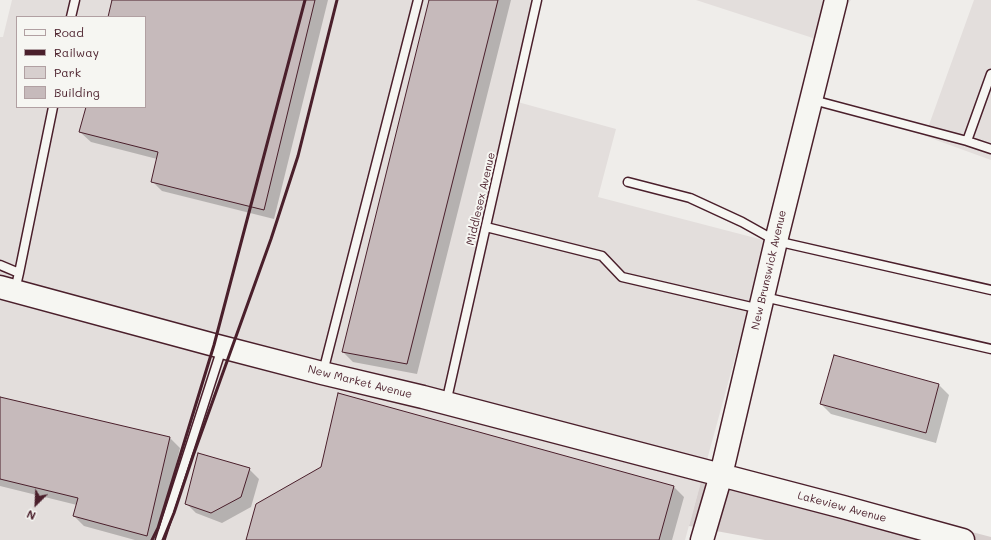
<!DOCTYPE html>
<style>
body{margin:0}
#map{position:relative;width:991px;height:540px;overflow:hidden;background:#efedea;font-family:Mali,sans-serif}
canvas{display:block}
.legend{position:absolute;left:16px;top:16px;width:130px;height:92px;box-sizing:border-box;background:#f6f6f2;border:1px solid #b1a0a2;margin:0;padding:5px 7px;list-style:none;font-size:12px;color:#4a1f2b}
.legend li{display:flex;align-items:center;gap:8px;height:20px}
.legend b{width:20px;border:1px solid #b1a0a2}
.north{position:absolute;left:16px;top:484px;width:40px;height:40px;-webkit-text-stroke:3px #f6f6f2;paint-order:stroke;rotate:204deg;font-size:11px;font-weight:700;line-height:16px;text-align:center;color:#4a1f2b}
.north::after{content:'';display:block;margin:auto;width:14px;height:18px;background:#4a1f2b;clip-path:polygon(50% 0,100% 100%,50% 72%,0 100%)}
</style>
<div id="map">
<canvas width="991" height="540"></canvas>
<ul class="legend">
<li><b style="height:5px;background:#f6f6f2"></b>Road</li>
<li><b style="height:5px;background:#4a1f2b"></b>Railway</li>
<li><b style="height:11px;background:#d7cfce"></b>Park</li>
<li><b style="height:11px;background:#c6babb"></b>Building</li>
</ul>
<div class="north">N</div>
</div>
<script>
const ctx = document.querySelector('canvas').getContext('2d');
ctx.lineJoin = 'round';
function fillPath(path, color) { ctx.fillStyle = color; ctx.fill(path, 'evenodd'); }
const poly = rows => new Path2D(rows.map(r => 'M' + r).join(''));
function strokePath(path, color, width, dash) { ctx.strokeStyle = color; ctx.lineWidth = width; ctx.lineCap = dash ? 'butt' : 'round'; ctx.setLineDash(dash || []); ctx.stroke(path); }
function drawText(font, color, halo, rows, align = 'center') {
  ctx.font = font + ' Mali,sans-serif'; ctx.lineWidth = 4; ctx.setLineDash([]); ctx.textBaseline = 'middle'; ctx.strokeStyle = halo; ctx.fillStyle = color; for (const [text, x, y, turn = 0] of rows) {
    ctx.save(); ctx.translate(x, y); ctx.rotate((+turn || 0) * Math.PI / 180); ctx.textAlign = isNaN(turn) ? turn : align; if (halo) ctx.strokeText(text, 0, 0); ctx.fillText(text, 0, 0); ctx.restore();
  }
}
fillPath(poly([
 [12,0,539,0,514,101,616,129,598,197,767,241,685,540,0,540,0,37,3,37],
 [17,17,145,17,145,107,17,107],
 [696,0,851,0,819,40],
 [974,0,991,0,991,160,925,136]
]), '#e3dedc');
fillPath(poly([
 [706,463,991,537,991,540,765,540,689,526]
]), '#d7cfce');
fillPath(poly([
 [113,0,328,0,274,219,162,191,152,181,157,159,91,142,80,132,87,107,145,107,145,17,109,17],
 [430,0,511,0,417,374,353,362,343,352],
 [939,385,949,395,936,443,831,414,821,404],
 [0,398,170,438,180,448,158,540,135,540,84,526,74,516,77,505,0,486],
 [322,468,673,486,684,497,672,540,247,540],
 [249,469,259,479,251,507,222,523,196,513,186,503]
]), '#0003');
const building = poly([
 [112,0,315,0,264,210,151,182,158,152,79,132,86,107,145,107,145,17,108,17,112,0],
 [429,0,498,0,407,364,342,352,429,0],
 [834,355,939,384,926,433,820,404,834,355],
 [338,393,674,486,659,540,246,540,256,504,321,467,338,393],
 [0,397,170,437,147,536,73,516,78,498,0,479,0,397],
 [198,453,250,468,241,497,211,513,185,504,198,453]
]);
fillPath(building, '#c6babb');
strokePath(building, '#4a1f2b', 1);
const lane = poly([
 [71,17,75,0],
 [813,100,967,141,991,149],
 [967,141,991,74],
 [628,182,690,198,742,222,776,241,991,290],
 [486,227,602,256,622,277,760,309],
 [0,265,19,273,15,290],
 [19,273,53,107],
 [764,297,991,349],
 [323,372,418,0],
 [446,403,537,0],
 [160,540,222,348]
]);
const secondary = poly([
 [0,287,214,345,322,373,423,397,843,507,963,540],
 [702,540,721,475,776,241,836,0]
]);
strokePath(lane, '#4a1f2b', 11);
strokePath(secondary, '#4a1f2b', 25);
strokePath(lane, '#f6f6f2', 8);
strokePath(secondary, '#f6f6f2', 22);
strokePath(poly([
 [152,540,158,528,214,345,305,0],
 [163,540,174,513,193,456,271,239,298,156,337,0]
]), '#4a1f2b', 3);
drawText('11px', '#4a1f2b', '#f6f6f2', [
 ["Middlesex Avenue",481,199,-77],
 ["New Brunswick Avenue",769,270,-77],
 ["New Market Avenue",360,382,14],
 ["Lakeview Avenue",842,507,15]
]);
</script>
